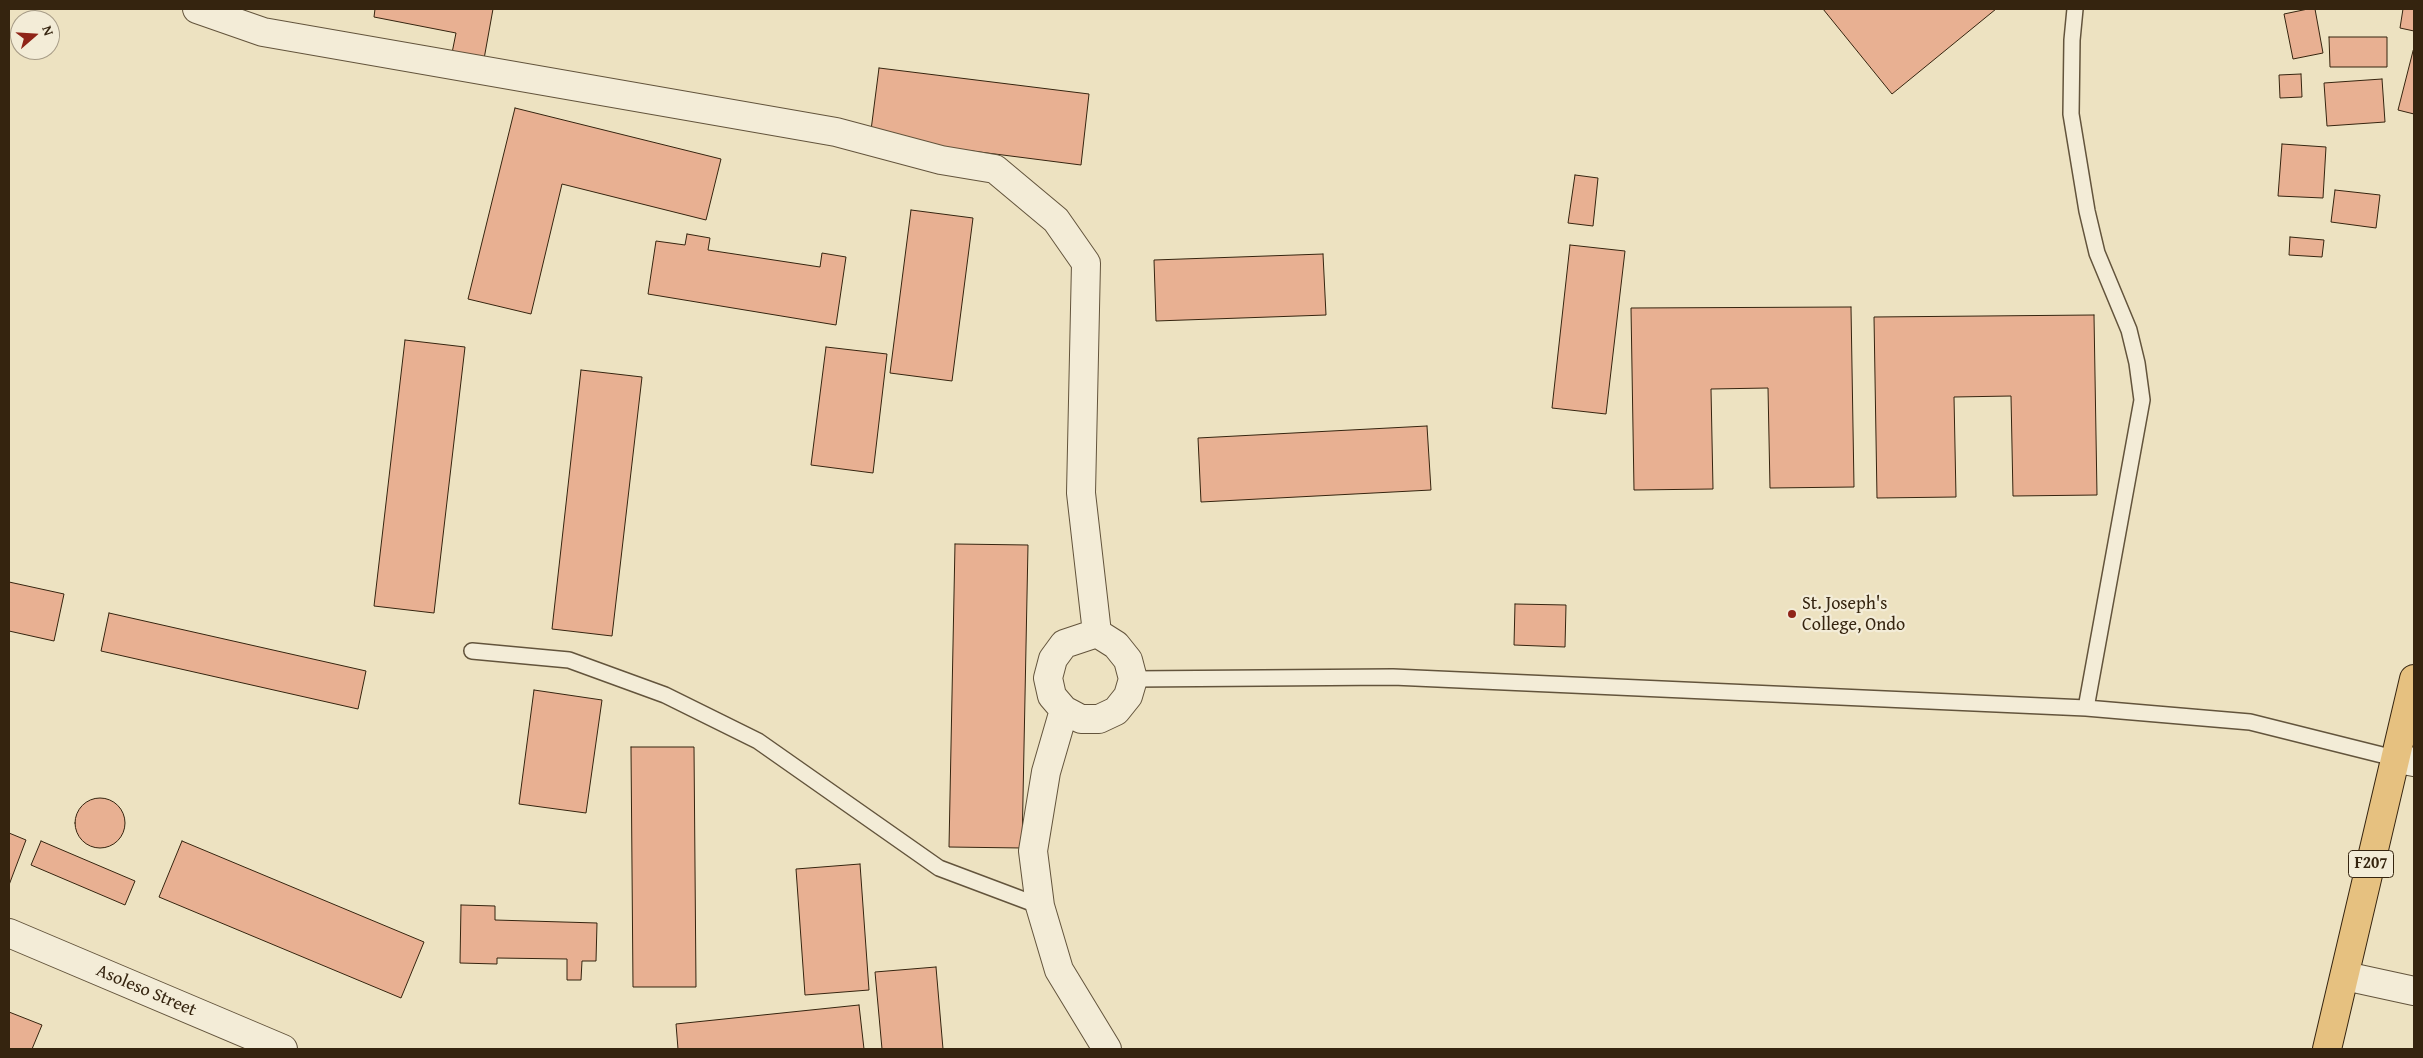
<!DOCTYPE html>
<style>
body{margin:0}
#map{position:relative;width:2423px;height:1058px;overflow:hidden;background:#ede2c1;font-family:"Gentium Book Plus",serif}
canvas{display:block}
.frame{position:absolute;inset:0;border:10px solid #35240f;pointer-events:none}
.north{position:absolute;left:10px;top:10px;width:50px;height:50px;box-sizing:border-box;background:#f3ecd7;border:1px solid #a79c87;border-radius:50%;rotate:71deg;font-size:14px;font-weight:700;line-height:20px;text-align:center;color:#35240f}
.north::after{content:'';display:block;margin:auto;width:18px;height:22px;background:#8f2418;clip-path:polygon(50% 0,100% 100%,50% 72%,0 100%)}
</style>
<div id="map">
<canvas width="2423" height="1058"></canvas>
<div class="frame"></div>
<div class="north">N</div>
</div>
<script>
const ctx = document.querySelector('canvas').getContext('2d');
ctx.lineJoin = 'round';
function fillPath(path, color) { ctx.fillStyle = color; ctx.fill(path, 'evenodd'); }
const poly = rows => new Path2D(rows.map(r => 'M' + r).join(''));
function strokePath(path, color, width, dash) { ctx.strokeStyle = color; ctx.lineWidth = width; ctx.lineCap = dash ? 'butt' : 'round'; ctx.setLineDash(dash || []); ctx.stroke(path); }
function drawText(font, color, halo, rows, align = 'center') {
  ctx.font = font + ' "Gentium Book Plus",serif'; ctx.lineWidth = 4.5; ctx.setLineDash([]); ctx.textBaseline = 'middle'; ctx.strokeStyle = halo; ctx.fillStyle = color; for (const [text, x, y, turn = 0] of rows) {
    ctx.save(); ctx.translate(x, y); ctx.rotate((+turn || 0) * Math.PI / 180); ctx.textAlign = isNaN(turn) ? turn : align; if (halo) ctx.strokeText(text, 0, 0); ctx.fillText(text, 0, 0); ctx.restore();
  }
}
const building = poly([
 [375,9,493,9,484,59,452,53,456,33,374,17,375,9],
 [1823,9,1996,9,1892,94,1823,9],
 [2308,9,2315,9,2323,53,2293,59,2284,14,2308,9],
 [2403,9,2414,9,2414,31,2400,28,2403,9],
 [2329,37,2387,37,2387,67,2330,67,2329,37],
 [2413,51,2414,52,2414,114,2398,110,2413,51],
 [879,68,1089,94,1081,165,870,138,879,68],
 [2301,74,2302,97,2280,98,2279,75,2301,74],
 [2382,79,2385,122,2327,126,2324,83,2382,79],
 [515,108,721,159,706,220,562,184,531,314,468,299,515,108],
 [2282,144,2326,147,2323,198,2278,196,2282,144],
 [1575,175,1598,178,1593,226,1568,223,1575,175],
 [2335,190,2380,195,2376,228,2331,222,2335,190],
 [911,210,973,218,952,381,890,373,911,210],
 [687,234,710,238,708,250,820,267,822,253,846,257,836,325,648,294,656,241,685,245,687,234],
 [2290,237,2324,240,2322,257,2289,255,2290,237],
 [1570,245,1625,251,1606,414,1552,408,1570,245],
 [1323,254,1326,315,1156,321,1154,260,1323,254],
 [1851,307,1854,487,1770,488,1768,388,1711,389,1713,489,1634,490,1631,308,1851,307],
 [2094,315,2097,495,2013,496,2011,396,1954,397,1956,497,1877,498,1874,317,2094,315],
 [405,340,465,347,434,613,374,606,405,340],
 [826,347,887,354,873,473,811,465,826,347],
 [581,370,642,377,612,636,552,629,581,370],
 [1427,426,1431,490,1201,502,1198,438,1427,426],
 [955,544,1028,545,1022,848,949,847,955,544],
 [9,582,64,594,54,641,9,631,9,582],
 [1515,604,1566,605,1565,647,1514,645,1515,604],
 [109,613,366,671,358,709,101,651,109,613],
 [534,690,602,700,586,813,519,804,534,690],
 [631,747,694,747,696,987,633,987,631,747],
 '75 823a25 25 0 1 1 50 0a25 25 0 1 1-50 0Z',
 [9,833,26,840,9,885,9,833],
 [41,841,135,881,125,905,31,865,41,841],
 [182,841,424,942,401,998,159,897,182,841],
 [860,864,869,990,805,995,796,869,860,864],
 [461,905,495,906,495,920,597,923,596,961,582,961,581,980,567,980,567,959,497,958,497,964,460,963,461,905],
 [936,967,943,1049,882,1049,875,972,936,967],
 [859,1005,864,1049,678,1049,676,1024,859,1005],
 [9,1012,42,1025,32,1049,9,1049,9,1012]
]);
fillPath(building, '#e8b092');
strokePath(building, '#35240f', 1);
const lane = poly([
 [2075,9,2072,40,2071,114,2087,211,2097,253,2129,330,2137,363,2142,400,2086,708],
 [472,651,569,660,665,695,758,741,939,868,1040,906],
 [1133,679,1393,677,2086,708,2250,722,2394,758]
]);
const street = poly([
 [197,9,263,32,836,132,941,160,995,169,1056,220,1086,263,1081,493,1097,633],
 [1097,633,1116,645,1128,660,1133,679,1128,696,1116,711,1099,719,1081,719,1064,710,1052,696,1048,678,1053,659,1064,644,1097,633],
 [1064,710,1046,772,1033,851,1040,906,1059,970,1107,1049],
 [2394,758,2414,762],
 [9,933,283,1049],
 [2345,976,2414,991]
]);
const primary = poly([
 [2327,1049,2414,679]
]);
strokePath(lane, '#63543c', 18);
strokePath(street, '#63543c', 30);
strokePath(primary, '#35240f', 30);
strokePath(lane, '#f3ecd7', 15);
strokePath(street, '#f3ecd7', 28);
strokePath(primary, '#e6c180', 28);
for (const [x, y, r, color] of [
 [1792,614,5,"#8f2418"]
]) { const dot = new Path2D(); dot.arc(x, y, r, 0, 2 * Math.PI); ctx.fillStyle = color; ctx.fill(dot); strokePath(dot, '#f3ecd7', 2); }
for (const [x, y, w] of [
 [2371,864,45]
]) { const box = new Path2D(); box.roundRect(x - w / 2, y - 13.5, w, 27, 4); ctx.fillStyle = '#f3ecd7'; ctx.fill(box); strokePath(box, '#35240f', 1); }
drawText('bold 16px', '#35240f', null, [
 ["F207",2371,864]
]);
drawText('18px', '#35240f', '#f3ecd7', [
 ["St. Joseph's",1802,604],
 ["College, Ondo",1802,625]
], 'left');
drawText('18px', '#35240f', '#f3ecd7', [
 ["Asoleso Street",146,991,23]
]);
</script>
